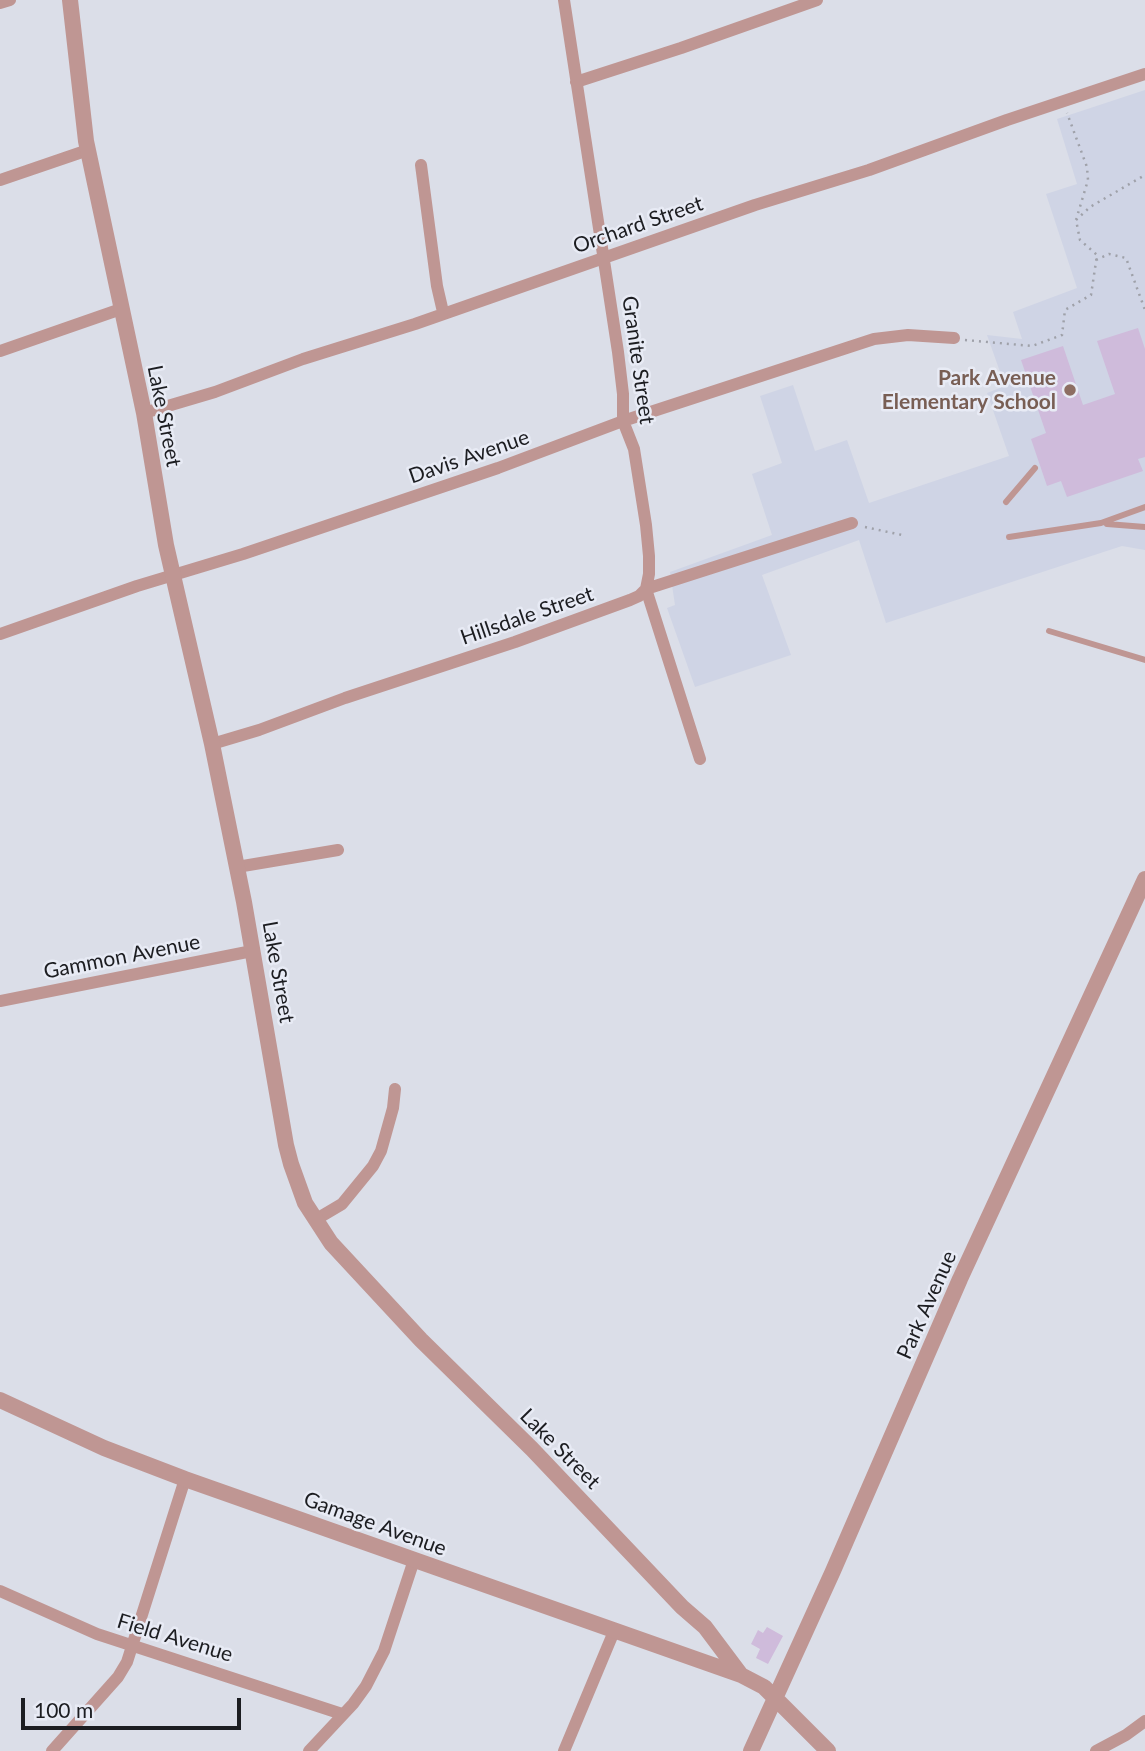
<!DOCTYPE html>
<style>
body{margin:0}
#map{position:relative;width:1145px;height:1751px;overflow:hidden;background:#dbdee8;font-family:Lato,sans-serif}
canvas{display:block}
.scale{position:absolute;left:21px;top:1698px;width:220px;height:32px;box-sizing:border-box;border:4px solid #1c1d21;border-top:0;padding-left:9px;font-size:21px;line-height:24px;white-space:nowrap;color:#1c1d21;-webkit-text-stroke:5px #e8ebf5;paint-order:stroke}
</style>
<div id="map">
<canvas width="1145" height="1751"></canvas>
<div class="scale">100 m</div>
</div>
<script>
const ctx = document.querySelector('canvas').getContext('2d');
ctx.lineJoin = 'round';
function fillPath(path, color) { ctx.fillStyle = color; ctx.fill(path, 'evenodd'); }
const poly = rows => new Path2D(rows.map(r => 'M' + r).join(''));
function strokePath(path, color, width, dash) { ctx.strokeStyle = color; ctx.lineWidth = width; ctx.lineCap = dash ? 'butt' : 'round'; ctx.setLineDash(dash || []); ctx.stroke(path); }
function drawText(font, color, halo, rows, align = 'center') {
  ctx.font = font + ' Lato,sans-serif'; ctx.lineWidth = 5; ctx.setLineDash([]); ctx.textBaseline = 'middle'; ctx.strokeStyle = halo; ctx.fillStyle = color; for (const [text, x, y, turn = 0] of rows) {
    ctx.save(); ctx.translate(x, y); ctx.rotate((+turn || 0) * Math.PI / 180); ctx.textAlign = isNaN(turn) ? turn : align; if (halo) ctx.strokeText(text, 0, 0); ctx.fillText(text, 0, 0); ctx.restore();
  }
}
fillPath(poly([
 [1145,90,1145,550,1122,546,886,623,859,540,762,575,791,655,695,687,667,608,675,605,670,572,772,535,752,474,782,463,760,396,793,385,815,451,847,440,869,503,1009,456,987,393,1005,386,987,335,1022,339,1013,312,1077,288,1046,194,1077,184,1057,119]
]), '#cfd4e5');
fillPath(poly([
 [1138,328,1145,349,1145,457,1138,459,1143,471,1067,497,1061,481,1047,486,1031,439,1046,433,1021,360,1063,346,1083,405,1115,394,1097,341],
 [767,1627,783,1636,768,1664,756,1658,760,1649,751,1644,758,1630,763,1633]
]), '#cfbbdb');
strokePath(poly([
 [1076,220,1090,207,1145,175],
 [1096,260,1109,254,1126,258,1145,310],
 [965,340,1032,346,1062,335,1065,310,1091,295,1097,255,1080,240,1076,220,1088,180,1087,167,1067,113],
 [865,527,902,535]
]), '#9fa1a9', 2.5, [2, 5]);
strokePath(poly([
 [1006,502,1035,468],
 [1107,524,1145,527],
 [1009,537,1101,523,1145,507],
 [1049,631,1145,660]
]), '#bf9693', 6);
strokePath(poly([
 [564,0,618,352,623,394,623,421,634,449,646,525,649,556,649,574,646,589,700,759],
 [0,3,10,0],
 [576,82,681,48,817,0],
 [421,165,437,286,443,312],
 [0,180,88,150],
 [0,351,121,309],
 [144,413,215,392,303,359,415,324,755,205,869,170,1007,120,1145,74],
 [0,634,137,586,243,554,498,468,623,421,874,339,908,335,954,338],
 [212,744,259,730,345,698,515,642,630,600,639,596,646,589,852,523],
 [237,867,338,850],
 [0,1001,252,951],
 [315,1220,342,1204,373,1166,381,1151,393,1108,395,1089],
 [0,1591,97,1634,342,1714],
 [52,1751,118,1677,127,1662,185,1479],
 [309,1751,353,1704,366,1686,384,1651,414,1560],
 [564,1751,615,1629],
 [1096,1751,1126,1735,1145,1721]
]), '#bf9693', 12);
strokePath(poly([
 [70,0,86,141,144,413,166,545,212,744,244,902,286,1145,291,1164,305,1203,331,1243,421,1340,532,1449,682,1607,705,1627,741,1675,764,1687,828,1751],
 [0,1400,104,1448,185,1479,741,1675],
 [751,1751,833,1571,960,1279,1145,879]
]), '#bf9693', 16);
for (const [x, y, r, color] of [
 [1070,390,7,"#8d6e63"]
]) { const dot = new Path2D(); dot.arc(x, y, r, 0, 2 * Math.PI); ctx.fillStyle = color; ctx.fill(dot); strokePath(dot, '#e8ebf5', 2.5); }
drawText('21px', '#1c1d21', '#e8ebf5', [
 ["Orchard Street",638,225,-19],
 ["Granite Street",638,360,82],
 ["Lake Street",164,416,79],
 ["Davis Avenue",469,457,-19],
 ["Hillsdale Street",527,616,-19],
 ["Gammon Avenue",122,957,-11],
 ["Lake Street",278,972,80],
 ["Park Avenue",927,1305,-66],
 ["Lake Street",560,1449,45],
 ["Gamage Avenue",375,1524,20],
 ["Field Avenue",175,1638,17]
]);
drawText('bold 21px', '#785e54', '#e8ebf5', [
 ["Park Avenue",1056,378],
 ["Elementary School",1056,402]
], 'right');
</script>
